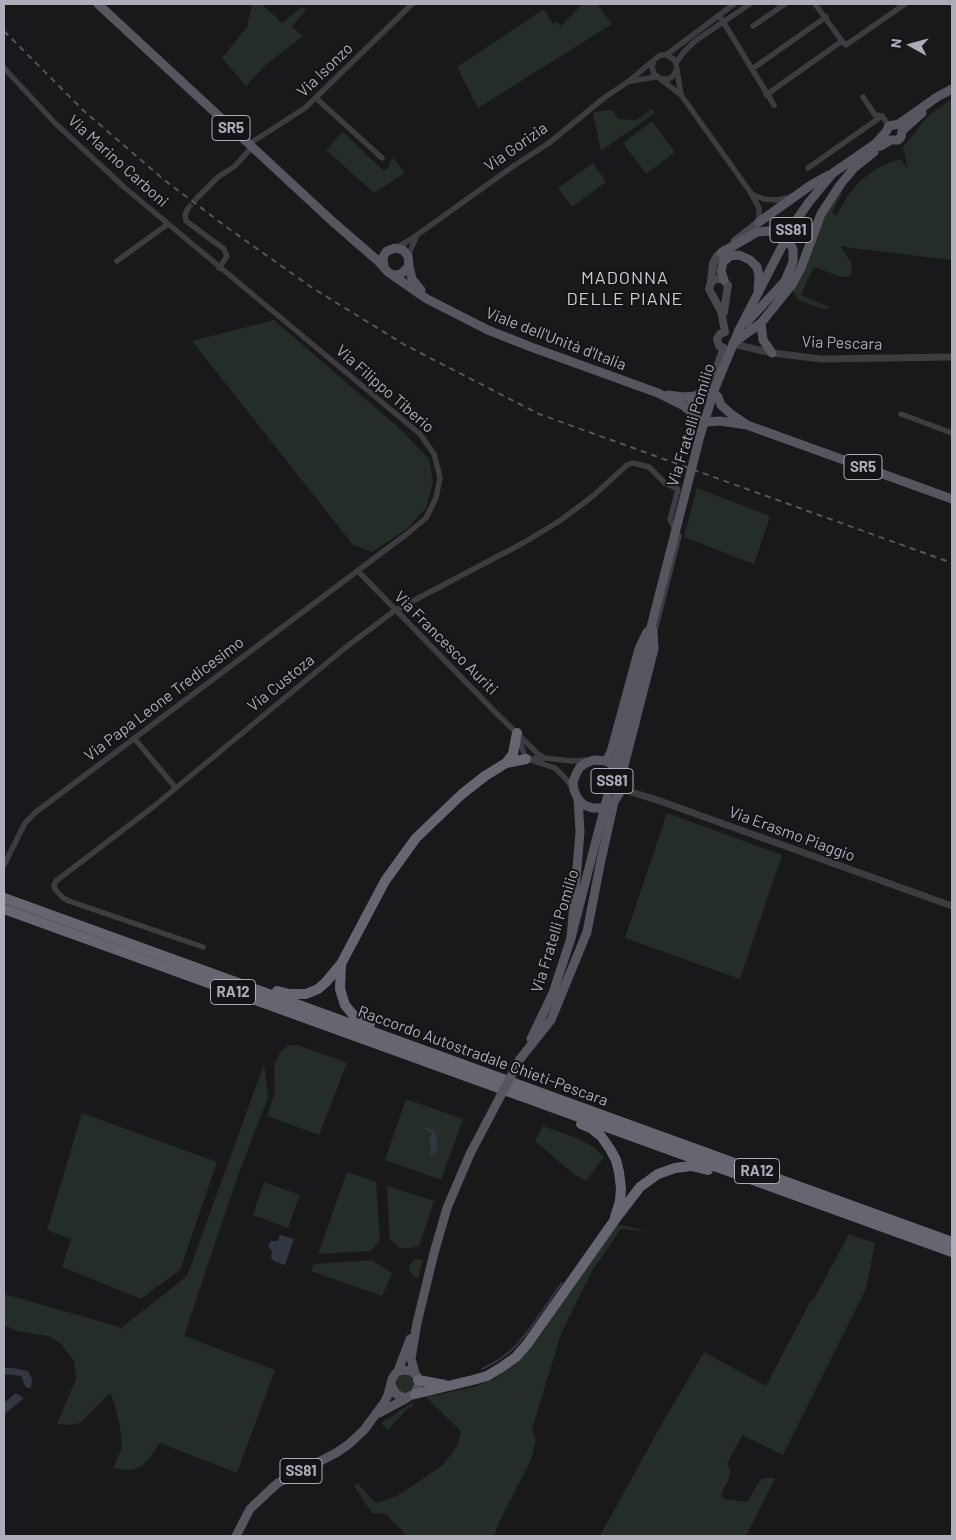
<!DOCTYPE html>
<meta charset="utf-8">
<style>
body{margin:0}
#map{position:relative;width:956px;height:1540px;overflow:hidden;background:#19191b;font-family:Barlow,sans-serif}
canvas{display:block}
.frame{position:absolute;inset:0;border:5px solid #acadb9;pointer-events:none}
.north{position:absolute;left:886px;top:20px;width:50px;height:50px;-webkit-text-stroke:4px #141416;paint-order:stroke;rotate:277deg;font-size:14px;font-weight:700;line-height:20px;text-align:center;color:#acadb9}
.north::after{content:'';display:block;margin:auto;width:18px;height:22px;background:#acadb9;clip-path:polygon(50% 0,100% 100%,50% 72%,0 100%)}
</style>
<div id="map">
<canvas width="956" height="1540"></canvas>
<div class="frame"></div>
<div class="north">N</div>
</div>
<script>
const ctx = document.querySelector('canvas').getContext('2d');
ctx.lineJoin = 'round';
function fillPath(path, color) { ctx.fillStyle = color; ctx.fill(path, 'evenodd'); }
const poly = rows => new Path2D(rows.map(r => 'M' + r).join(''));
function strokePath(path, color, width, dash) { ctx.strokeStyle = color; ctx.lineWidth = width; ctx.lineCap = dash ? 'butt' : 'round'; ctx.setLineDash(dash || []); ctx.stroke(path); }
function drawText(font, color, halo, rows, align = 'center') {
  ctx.font = font + ' Barlow,sans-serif'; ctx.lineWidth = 4; ctx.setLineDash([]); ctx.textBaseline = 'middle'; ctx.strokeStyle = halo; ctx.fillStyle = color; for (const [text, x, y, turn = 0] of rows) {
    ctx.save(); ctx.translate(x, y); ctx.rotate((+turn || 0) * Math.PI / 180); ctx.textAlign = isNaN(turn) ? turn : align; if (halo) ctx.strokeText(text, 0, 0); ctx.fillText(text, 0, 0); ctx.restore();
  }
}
fillPath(poly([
 [252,4,261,4,282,23,302,7,306,10,292,27,303,36,267,64,246,86,222,58,247,27],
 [581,4,597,4,612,24,478,108,457,67,544,9,553,24,557,22,561,26,582,5],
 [952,99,952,260,851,248,844,246,841,247,847,256,852,265,851,275,847,277,838,276,818,268,813,268,801,295,831,308,823,309,801,301,795,295,793,289,820,221,842,190,842,194,832,212,836,216,848,195,860,181,881,166,900,159,908,169,903,147,929,115],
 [652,109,655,113,601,151,593,113,599,111,612,110,619,119,636,120],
 [652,121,675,152,646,174,623,143],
 [343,132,384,171,390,166,389,163,393,158,405,173,374,193,326,150],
 [593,163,606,182,572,207,558,188],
 [274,320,400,429,429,459,433,482,426,508,408,528,372,552,353,545,192,341],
 [697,488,770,516,754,564,684,537],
 [667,813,782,855,740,979,625,938],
 [289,1045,298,1045,347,1063,319,1135,267,1116,275,1092,274,1065,281,1051],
 [264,1064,268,1098,238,1175,184,1336,275,1370,237,1473,160,1443,150,1457,141,1467,130,1470,113,1468,122,1448,120,1426,114,1402,110,1393,80,1423,70,1425,57,1424,76,1379,74,1361,61,1344,48,1336,17,1331,4,1325,4,1294,120,1327,120,1329,187,1276],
 [406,1099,463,1119,441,1180,385,1160],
 [82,1113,217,1162,180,1270,141,1299,62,1267,71,1239,47,1230],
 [543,1126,579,1139,595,1148,604,1157,586,1181,575,1175,535,1141],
 [347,1172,376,1182,380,1240,371,1251,318,1254],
 [264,1182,300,1195,288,1228,253,1215],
 [387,1186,434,1201,419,1246,410,1248,400,1248,390,1240],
 [616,1224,652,1232,621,1229,592,1271,561,1334,532,1429,536,1439,531,1460,498,1524,494,1536,407,1536,386,1514,372,1513,354,1486,357,1483,376,1503,397,1496,443,1465,458,1445,461,1431,426,1397,473,1387,494,1379,516,1363,537,1340],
 [849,1234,875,1243,866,1289,783,1455,742,1435,727,1464,730,1469,730,1476,721,1495,724,1499,748,1502,757,1484,763,1478,775,1478,746,1536,600,1536,660,1427,704,1352,766,1386,811,1300,814,1299],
 [420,1259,423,1260,418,1279,413,1276,409,1270,409,1267,414,1260],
 [372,1260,392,1273,382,1296,311,1271,314,1264],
 '396 1384a9 9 0 1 1 18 0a9 9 0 1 1-18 0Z',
 [412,1403,414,1404,411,1408,409,1407,388,1430,381,1423]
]), '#252d28');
fillPath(poly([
 [425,1127,435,1130,438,1150,434,1155,430,1155,431,1145,429,1138,432,1133,424,1129],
 [280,1235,294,1239,285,1265,274,1261,271,1257,272,1251,268,1246,271,1241,278,1241],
 [4,1368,13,1368,28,1371,32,1379,31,1388,27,1388,25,1386,21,1376,4,1374],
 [16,1393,24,1398,4,1415,4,1403]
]), '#313640');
strokePath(poly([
 [482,1369,499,1360,514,1348,526,1334,562,1283]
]), '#313640', 2);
strokePath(poly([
 [188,208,198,197]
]), '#36373b', 5.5, [5.5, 3]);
strokePath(poly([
 [815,4,842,41],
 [719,15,774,105],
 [753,26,785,4],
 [666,55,734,4],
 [676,63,683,53,695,41,750,4],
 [4,68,55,123,124,187,420,434,434,454,440,477,436,498,426,518,408,533,36,812,25,823,4,865],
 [752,69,826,17],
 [677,70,681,95],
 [661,79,669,79,673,76,677,69,675,60,666,55,660,55,654,60,652,67,654,74,681,95,751,193,759,208,759,222],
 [631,81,656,77],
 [766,95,842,41,846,45,905,4],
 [863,97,875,115,882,116],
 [316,98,382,158],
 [249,144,305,108,412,4],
 [808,168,882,116,889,126],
 [751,194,764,199,777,200,791,197],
 [198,197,218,177,235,166,252,147],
 [188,208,185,215,186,221,224,249,227,256,219,268],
 [395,248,410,240,512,167,549,143,604,98,629,81,654,60],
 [408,256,417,235],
 [117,261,168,224],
 [901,414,952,433],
 [358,571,495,712,537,753,545,758],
 [518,737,526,759],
 [134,738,175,787],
 [526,759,545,758,572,761,588,760],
 [533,761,555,768,567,780,573,789],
 [203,947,69,901,63,898,55,889,54,885,56,881,153,807,345,648,394,611,525,542,561,520,593,496,627,465,633,463,649,467,665,483,678,489,670,520,679,536,654,634]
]), '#3c3c41', 5.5);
strokePath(poly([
 [733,344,772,353,822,359,952,357],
 [622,789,660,801,952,906]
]), '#3c3c41', 7);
strokePath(poly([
 [735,241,759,222],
 [724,250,717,256,713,263,711,282,709,289,721,311,725,332],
 [711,282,716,279,722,279,728,285,724,312],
 [724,348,719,346,717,339,720,334,725,332],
 [705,391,710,385,724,348]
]), '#48484f', 8);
strokePath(poly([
 [98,4,332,221,378,261,388,272,427,299,488,330,531,347,658,393,684,406,691,412],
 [873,147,881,146,891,140,898,140,901,137,902,131,922,113],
 [759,222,811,185,829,175],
 [721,253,757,232,768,231,778,234],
 [409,266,412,279,421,290],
 [384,267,383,257,387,251,395,248,403,250,408,256,409,266,401,274,394,275],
 [724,280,721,271,723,262,730,256,739,255,750,260,757,267,759,276,758,289],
 [746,323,785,281,793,262,793,249,790,244],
 [761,323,763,340,772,353],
 [739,330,793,225,809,202,833,173,875,144,886,132,889,126,899,124,937,97,952,89],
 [733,343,761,323,791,286,801,268,821,214,840,185,854,168,874,152],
 [668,395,684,397,695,396],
 [747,425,720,421,706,422,698,420,691,412,690,408,692,399,701,392,712,392,718,397,721,405,731,414,747,425,952,499],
 [606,761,611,752,639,649,647,632],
 [621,777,635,723],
 [531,1039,553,993,571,938,580,832,578,799],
 [520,1059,551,1020,587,932,601,860,614,802,622,789,621,777,619,772,611,764,606,761,594,760,586,763,580,767,576,774,573,782,574,790,578,799,584,805,592,808,600,808,608,806,614,802],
 [398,1371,410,1339],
 [415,1373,411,1359,417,1323,434,1253,447,1208,470,1154],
 [379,1413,407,1398],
 [236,1536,250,1509,270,1490,278,1483,336,1453,349,1444,364,1430,384,1403,388,1395,392,1379,396,1373,402,1370,411,1371,417,1376,419,1383,415,1394,405,1398,396,1394,391,1385]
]), '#56565e', 9);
strokePath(poly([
 [506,763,513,754,517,733],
 [4,898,952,1242],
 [4,909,952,1252],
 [341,965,340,989,345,1005,355,1017,370,1024],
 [277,991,290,994,306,994,318,989,326,982,341,964,385,881,416,838,462,794,485,776,506,763,526,759],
 [581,1124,591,1128,601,1136,610,1149,616,1160,619,1172,621,1188,620,1201,615,1217],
 [418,1380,445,1385],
 [415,1394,473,1380,487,1376,502,1367,516,1357,528,1343,614,1221,640,1187,658,1174,675,1168,691,1166,708,1170]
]), '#666670', 10);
strokePath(poly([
 [4,31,84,111,163,179,225,226,314,289,405,345,539,414,952,563]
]), '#55555c', 2, [6, 5]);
strokePath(poly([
 [635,723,654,649,653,631],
 [571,938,700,436,715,388,739,330],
 [470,1154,520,1059]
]), '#56565e', 9);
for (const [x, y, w] of [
 [231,128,38],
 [791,230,42],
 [863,467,38],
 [612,781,42],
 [233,992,45],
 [757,1171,45],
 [301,1471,42]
]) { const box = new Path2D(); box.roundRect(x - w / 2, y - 12.5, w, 25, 4); ctx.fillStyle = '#141416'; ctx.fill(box); strokePath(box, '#acadb9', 1); }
drawText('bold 15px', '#acadb9', null, [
 ["SR5",231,128],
 ["SS81",791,230],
 ["SR5",863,467],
 ["SS81",612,781],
 ["RA12",233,992],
 ["RA12",757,1171],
 ["SS81",301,1471]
]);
drawText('16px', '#acadb9', '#141416', [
 ["Via Isonzo",325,70,-44],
 ["Via Gorizia",516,147,-35],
 ["Via Marino Carboni",118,161,42],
 ["Viale dell'Unità d'Italia",556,339,21],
 ["Via Pescara",842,343,2],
 ["Via Filippo Tiberio",385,389,41],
 ["Via Fratelli Pomilio",691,425,-73],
 ["Via Francesco Auriti",446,643,45],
 ["Via Custoza",281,683,-39],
 ["Via Papa Leone Tredicesimo",164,699,-37],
 ["Via Erasmo Piaggio",792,834,20],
 ["Via Fratelli Pomilio",555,931,-73],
 ["Raccordo Autostradale Chieti-Pescara",483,1056,20]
]);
ctx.letterSpacing = '1px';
drawText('18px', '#cdcdd6', '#141416', [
 ["MADONNA",625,278],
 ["DELLE PIANE",625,299]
]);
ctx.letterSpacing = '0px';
</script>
